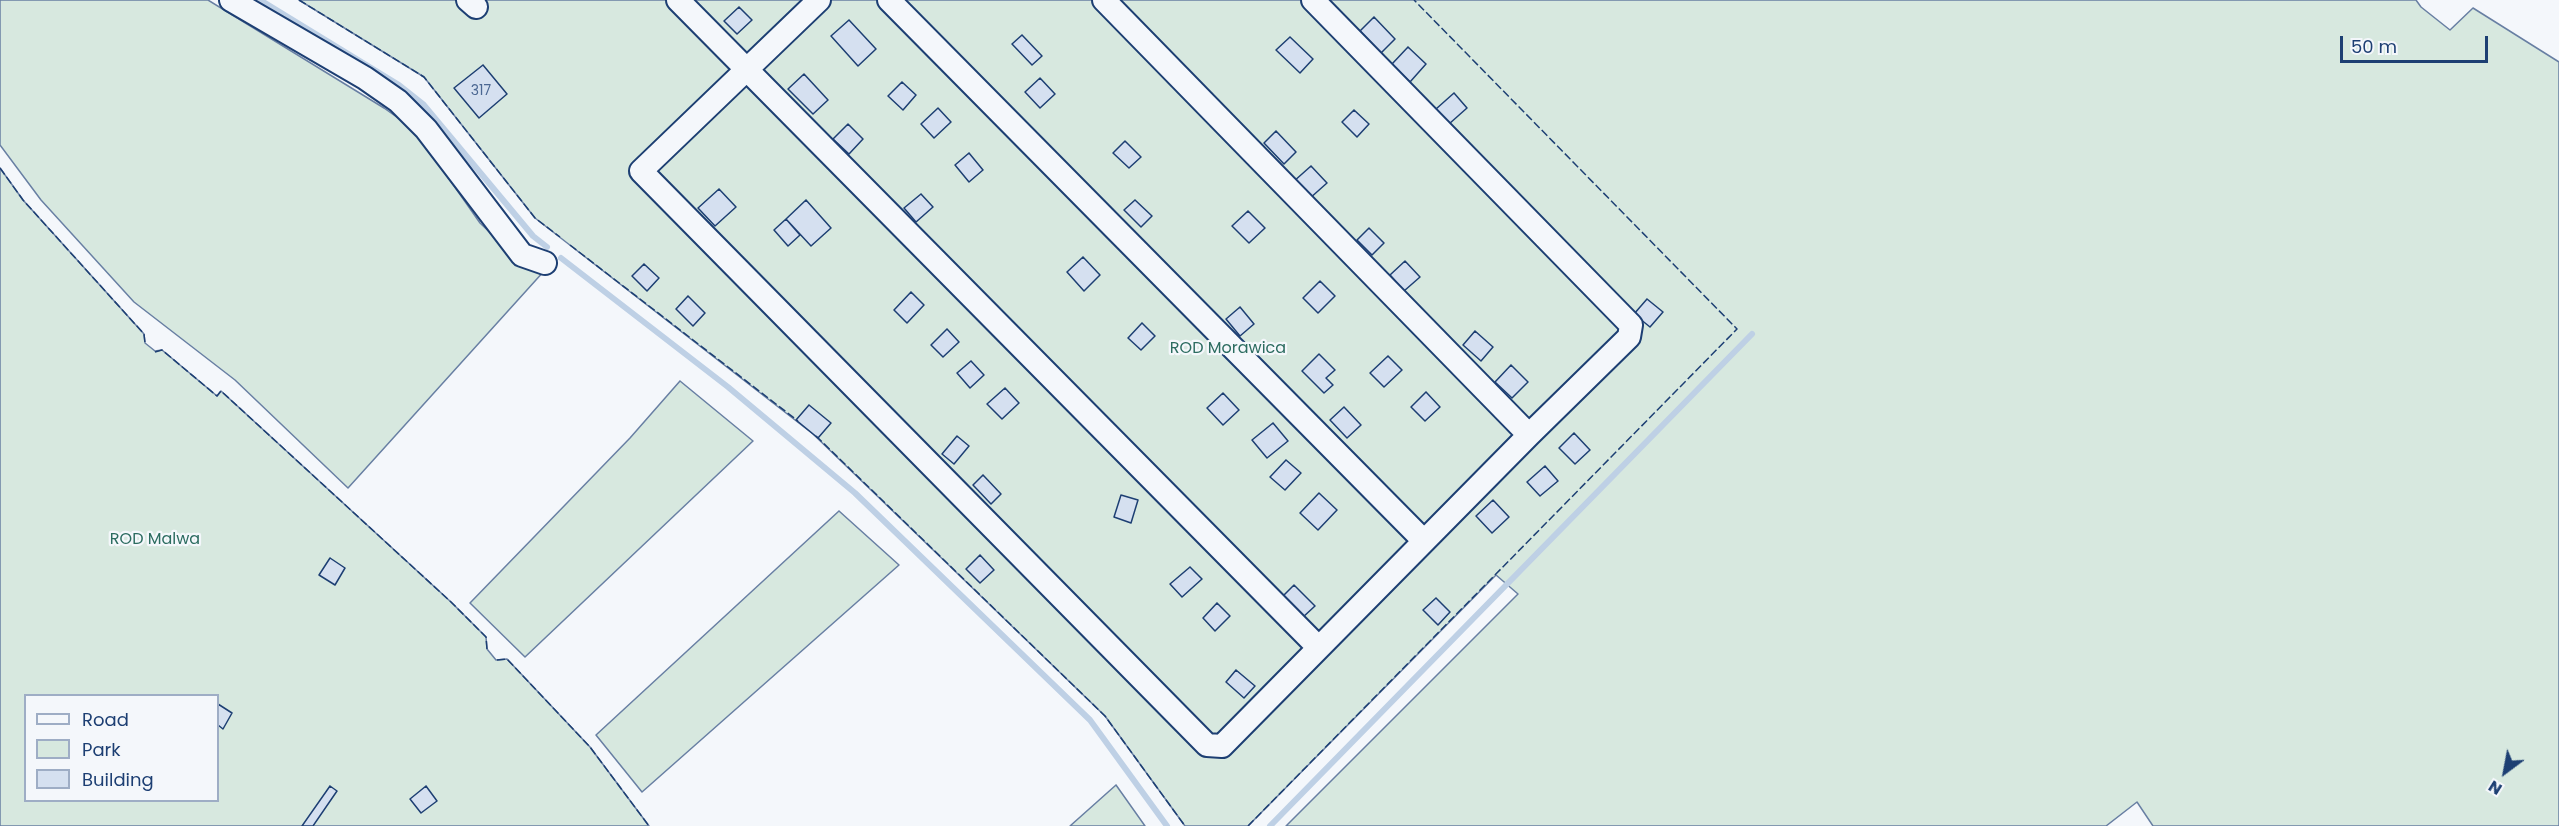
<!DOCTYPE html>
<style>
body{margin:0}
#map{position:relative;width:2559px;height:826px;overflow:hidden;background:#f4f7fb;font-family:Poppins,sans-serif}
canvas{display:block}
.legend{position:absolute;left:24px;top:694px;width:195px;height:108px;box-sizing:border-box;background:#f4f7fb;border:2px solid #9eadc5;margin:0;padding:8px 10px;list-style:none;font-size:18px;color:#1d3f73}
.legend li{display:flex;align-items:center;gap:12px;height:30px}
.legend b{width:30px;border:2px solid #9eadc5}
.north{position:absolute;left:2475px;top:742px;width:60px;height:60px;-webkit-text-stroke:4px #f4f7fb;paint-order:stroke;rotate:212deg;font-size:16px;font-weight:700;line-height:24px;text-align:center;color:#1d3f73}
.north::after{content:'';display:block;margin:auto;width:21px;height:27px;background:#1d3f73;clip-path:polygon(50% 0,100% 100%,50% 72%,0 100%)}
.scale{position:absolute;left:2340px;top:36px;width:148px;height:27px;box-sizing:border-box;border:3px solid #1d3f73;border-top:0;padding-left:8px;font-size:18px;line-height:21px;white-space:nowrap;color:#1d3f73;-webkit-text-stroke:4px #f4f7fb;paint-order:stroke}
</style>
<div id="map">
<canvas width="2559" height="826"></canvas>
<ul class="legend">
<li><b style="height:8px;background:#f4f7fb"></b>Road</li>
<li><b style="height:16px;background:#d7e8df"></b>Park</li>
<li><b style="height:16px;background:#d5e0f0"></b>Building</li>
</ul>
<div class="north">N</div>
<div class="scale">50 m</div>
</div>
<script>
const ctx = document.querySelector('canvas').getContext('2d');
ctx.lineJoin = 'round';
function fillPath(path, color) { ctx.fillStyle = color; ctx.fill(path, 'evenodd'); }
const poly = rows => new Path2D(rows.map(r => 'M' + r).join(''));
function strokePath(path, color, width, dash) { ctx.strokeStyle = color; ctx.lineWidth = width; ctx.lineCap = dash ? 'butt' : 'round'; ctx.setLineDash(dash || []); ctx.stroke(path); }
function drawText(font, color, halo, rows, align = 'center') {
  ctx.font = font + ' Poppins,sans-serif'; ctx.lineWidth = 4.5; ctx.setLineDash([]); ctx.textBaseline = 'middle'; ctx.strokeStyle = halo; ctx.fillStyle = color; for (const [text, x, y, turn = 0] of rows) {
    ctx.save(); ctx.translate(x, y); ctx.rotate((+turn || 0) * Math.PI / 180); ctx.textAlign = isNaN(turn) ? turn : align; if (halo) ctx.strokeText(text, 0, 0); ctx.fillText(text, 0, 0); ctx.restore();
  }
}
const green = poly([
 [0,0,208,0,384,108,415,130,480,223,521,262,545,270,348,488,235,380,134,302,41,200,0,145,0,0],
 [299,0,2416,0,2421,7,2450,30,2473,8,2559,62,2559,826,2153,826,2137,802,2106,826,1286,826,1518,594,1496,575,1248,826,1185,826,1105,716,813,434,535,218,424,77,299,0],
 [0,168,23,200,144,334,145,343,155,351,162,350,217,396,221,391,451,602,486,637,487,649,496,660,507,659,590,747,649,826,0,826,0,168],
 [26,696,218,696,218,800,26,800,26,696],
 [680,381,753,441,525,657,470,603,630,438,680,381],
 [839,511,899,565,642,792,596,735,839,511],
 [1116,785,1145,826,1070,826,1116,785]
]);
fillPath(green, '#d7e8df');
strokePath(green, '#687fa3', 1.5);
strokePath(poly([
 [260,0,399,85,423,104,533,236,547,247],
 [561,258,728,387,855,493,1090,720,1167,826],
 [1270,826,1752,334]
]), '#bed0e5', 6);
const building = poly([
 [739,7,752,20,737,34,724,21,739,7],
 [1374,17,1395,39,1381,53,1360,31,1374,17],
 [849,20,876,49,858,66,831,36,849,20],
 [1022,35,1042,56,1032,65,1012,44,1022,35],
 [1290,37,1313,59,1300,73,1276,50,1290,37],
 [1408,47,1426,64,1410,82,1392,64,1408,47],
 [483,65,507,94,479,118,454,88,483,65],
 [804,74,828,100,813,114,788,89,804,74],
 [1040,78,1055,94,1040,108,1025,92,1040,78],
 [902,82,916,95,903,110,888,96,902,82],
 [1454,93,1467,108,1449,124,1436,109,1454,93],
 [938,108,951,122,934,138,921,124,938,108],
 [1354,110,1369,124,1357,137,1342,122,1354,110],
 [848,124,863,139,849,154,833,139,848,124],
 [1276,131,1296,152,1284,164,1264,143,1276,131],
 [1125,141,1141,157,1129,168,1113,153,1125,141],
 [969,153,983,170,969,182,955,165,969,153],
 [1311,166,1327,183,1309,199,1293,182,1311,166],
 [719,189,736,207,715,226,698,208,719,189],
 [921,194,933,207,916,222,904,208,921,194],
 [806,200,831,228,811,246,786,219,806,200],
 [1135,200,1152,216,1141,227,1124,210,1135,200],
 [1248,211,1265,228,1249,243,1232,226,1248,211],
 [786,219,800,235,788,246,774,230,786,219],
 [1369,228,1384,243,1372,255,1357,240,1369,228],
 [1083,257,1100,275,1084,291,1067,272,1083,257],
 [1405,261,1420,277,1404,291,1390,275,1405,261],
 [644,264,659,278,647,291,632,276,644,264],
 [1320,281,1335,296,1318,313,1303,298,1320,281],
 [911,292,924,305,907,323,894,310,911,292],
 [688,296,705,313,693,326,676,309,688,296],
 [1647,299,1663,312,1650,327,1634,314,1647,299],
 [1240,307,1254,324,1240,336,1226,319,1240,307],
 [1142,323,1155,336,1141,350,1128,338,1142,323],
 [947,329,959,342,943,357,931,345,947,329],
 [1475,331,1493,347,1481,361,1463,345,1475,331],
 [1319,354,1335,370,1326,378,1333,385,1324,393,1302,371,1319,354],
 [1388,356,1402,370,1384,387,1370,373,1388,356],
 [971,361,984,375,970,388,957,373,971,361],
 [1511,365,1528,382,1512,398,1495,382,1511,365],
 [1005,388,1019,403,1002,419,987,404,1005,388],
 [1426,392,1440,407,1425,421,1411,407,1426,392],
 [1223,393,1239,410,1223,425,1207,408,1223,393],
 [809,405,831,423,818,438,796,420,809,405],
 [1344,407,1361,425,1347,438,1330,420,1344,407],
 [1273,423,1288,441,1267,458,1252,440,1273,423],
 [1574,433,1590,450,1575,464,1559,448,1574,433],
 [957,436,969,446,954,464,942,454,957,436],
 [1286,460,1301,473,1285,490,1270,477,1286,460],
 [1545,466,1558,481,1540,496,1527,482,1545,466],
 [983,475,1001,494,991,504,973,485,983,475],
 [1319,493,1337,510,1318,530,1300,513,1319,493],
 [1121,495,1138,500,1131,523,1114,517,1121,495],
 [1493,500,1509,517,1492,533,1476,516,1493,500],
 [980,555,994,570,980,583,966,569,980,555],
 [330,558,345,568,335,585,319,575,330,558],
 [1190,567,1202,579,1182,597,1170,584,1190,567],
 [1294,585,1315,606,1302,618,1282,597,1294,585],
 [1436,598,1450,612,1438,625,1423,610,1436,598],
 [1217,603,1230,616,1215,631,1203,618,1217,603],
 [1236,670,1255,686,1244,698,1226,682,1236,670],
 [218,704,232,713,223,729,218,725,218,704],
 [330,786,337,791,313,826,302,826,330,786],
 [426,786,437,801,421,813,410,799,426,786]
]);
fillPath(building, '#d5e0f0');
strokePath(building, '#1d3f73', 1.5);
const minor = poly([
 [231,0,365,78,398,101,426,129,522,255,545,263],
 [468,0,476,7],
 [678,0,1318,647],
 [819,0,641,171,1207,745,1222,746,1529,435,1629,337,1631,325,1313,0],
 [889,0,1424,541],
 [1104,0,1529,435]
]);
strokePath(minor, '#1d3f73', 26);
strokePath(minor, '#f4f7fb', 22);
strokePath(poly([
 [299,0,424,77,535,218,560,237],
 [0,168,23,200,144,334,145,343],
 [570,245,798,421],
 [155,352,162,350,217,396,221,391,451,602,486,637,487,649],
 [816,436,1105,716,1185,826],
 [497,660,507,659,590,747,649,826],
 [1248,826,1737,329,1414,0]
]), '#1d3f73', 1.5, [8, 3]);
drawText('14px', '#4b6792', null, [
 ["317",481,91]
]);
drawText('16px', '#2c6c60', '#f4f7fb', [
 ["ROD Morawica",1228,349],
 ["ROD Malwa",155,540]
]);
</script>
